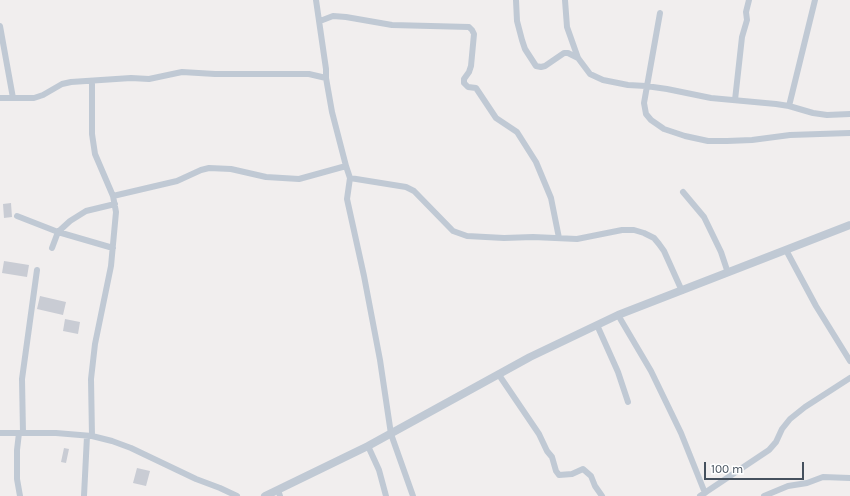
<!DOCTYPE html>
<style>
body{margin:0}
#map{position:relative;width:850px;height:496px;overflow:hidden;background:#f1eeee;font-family:Karla,sans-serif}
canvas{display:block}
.scale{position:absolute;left:704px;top:462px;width:100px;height:18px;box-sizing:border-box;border:2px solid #45505d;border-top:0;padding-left:5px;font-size:12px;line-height:14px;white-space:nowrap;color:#45505d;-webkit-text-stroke:3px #fff;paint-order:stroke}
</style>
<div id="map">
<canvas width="850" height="496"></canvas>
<div class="scale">100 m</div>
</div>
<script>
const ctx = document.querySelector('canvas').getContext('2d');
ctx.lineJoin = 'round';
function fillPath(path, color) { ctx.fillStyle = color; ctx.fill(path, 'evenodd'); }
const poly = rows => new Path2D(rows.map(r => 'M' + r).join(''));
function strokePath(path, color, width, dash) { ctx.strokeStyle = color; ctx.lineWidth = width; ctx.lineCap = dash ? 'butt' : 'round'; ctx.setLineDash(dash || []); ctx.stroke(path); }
fillPath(poly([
 [11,203,12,217,4,218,3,204],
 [4,261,29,265,27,277,2,273],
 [40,296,66,302,63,315,37,309],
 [65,319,80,322,78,334,63,331],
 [64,448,69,449,66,463,61,462],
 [137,468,150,471,146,486,133,483]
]), '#c9ccd4');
strokePath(poly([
 [316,0,326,69,326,78,332,112,346,166,350,178,347,199,364,276,380,360,391,434,413,496],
 [516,0,517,21,522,40,525,49,536,66,541,67,545,66,564,53,568,53,578,58],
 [565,0,567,27,578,58,590,74,603,80,628,85,646,86,667,89,711,98,776,104,789,106,813,113,827,115,850,114],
 [660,13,644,103,646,114,651,120,664,129,685,136,708,141,727,141,752,140,790,135,850,133],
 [320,21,333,16,346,17,392,25,469,27,472,30,474,34,471,66,469,72,464,79,464,83,468,87,476,88,496,118,517,132,536,162,551,198,559,238],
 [0,26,13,98],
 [92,81,92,134,95,154,113,196,116,212,111,266,95,344,91,379,92,436],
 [0,98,34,98,43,95,62,84,71,82,131,78,149,79,182,72,215,74,309,74,326,78],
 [735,100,742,37,747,20,746,12,749,0],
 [789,106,815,0],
 [350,178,406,187,414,191,453,231,467,236,504,238,533,237,577,239,622,230,634,230,644,233,654,238,659,244,664,251,682,291],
 [683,192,704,217,721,252,728,273],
 [113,196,177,181,201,170,209,168,231,169,266,177,299,179,346,166],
 [17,216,58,232,113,248],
 [52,248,58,232,70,221,86,211,115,204],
 [786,250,816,306,850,361],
 [618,315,651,371,681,433,705,493],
 [597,325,618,372,628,402],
 [499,375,539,434,547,451,552,457,556,471,559,475,572,474,583,469,591,476,595,486,602,496],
 [0,433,56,433,92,436,112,441,131,448,196,479,220,488,237,496],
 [19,433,17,450,17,479,20,496],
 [23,433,22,379,37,270],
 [368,446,379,470,386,496],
 [278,490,280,496],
 [84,496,87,436],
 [700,496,769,450,776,442,782,429,790,419,805,407,850,378],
 [764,496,788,486,807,483,823,477,850,478]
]), '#c0c9d4', 6);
strokePath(poly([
 [265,496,368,446,530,357,618,315,850,225]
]), '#c0c9d4', 8);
</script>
